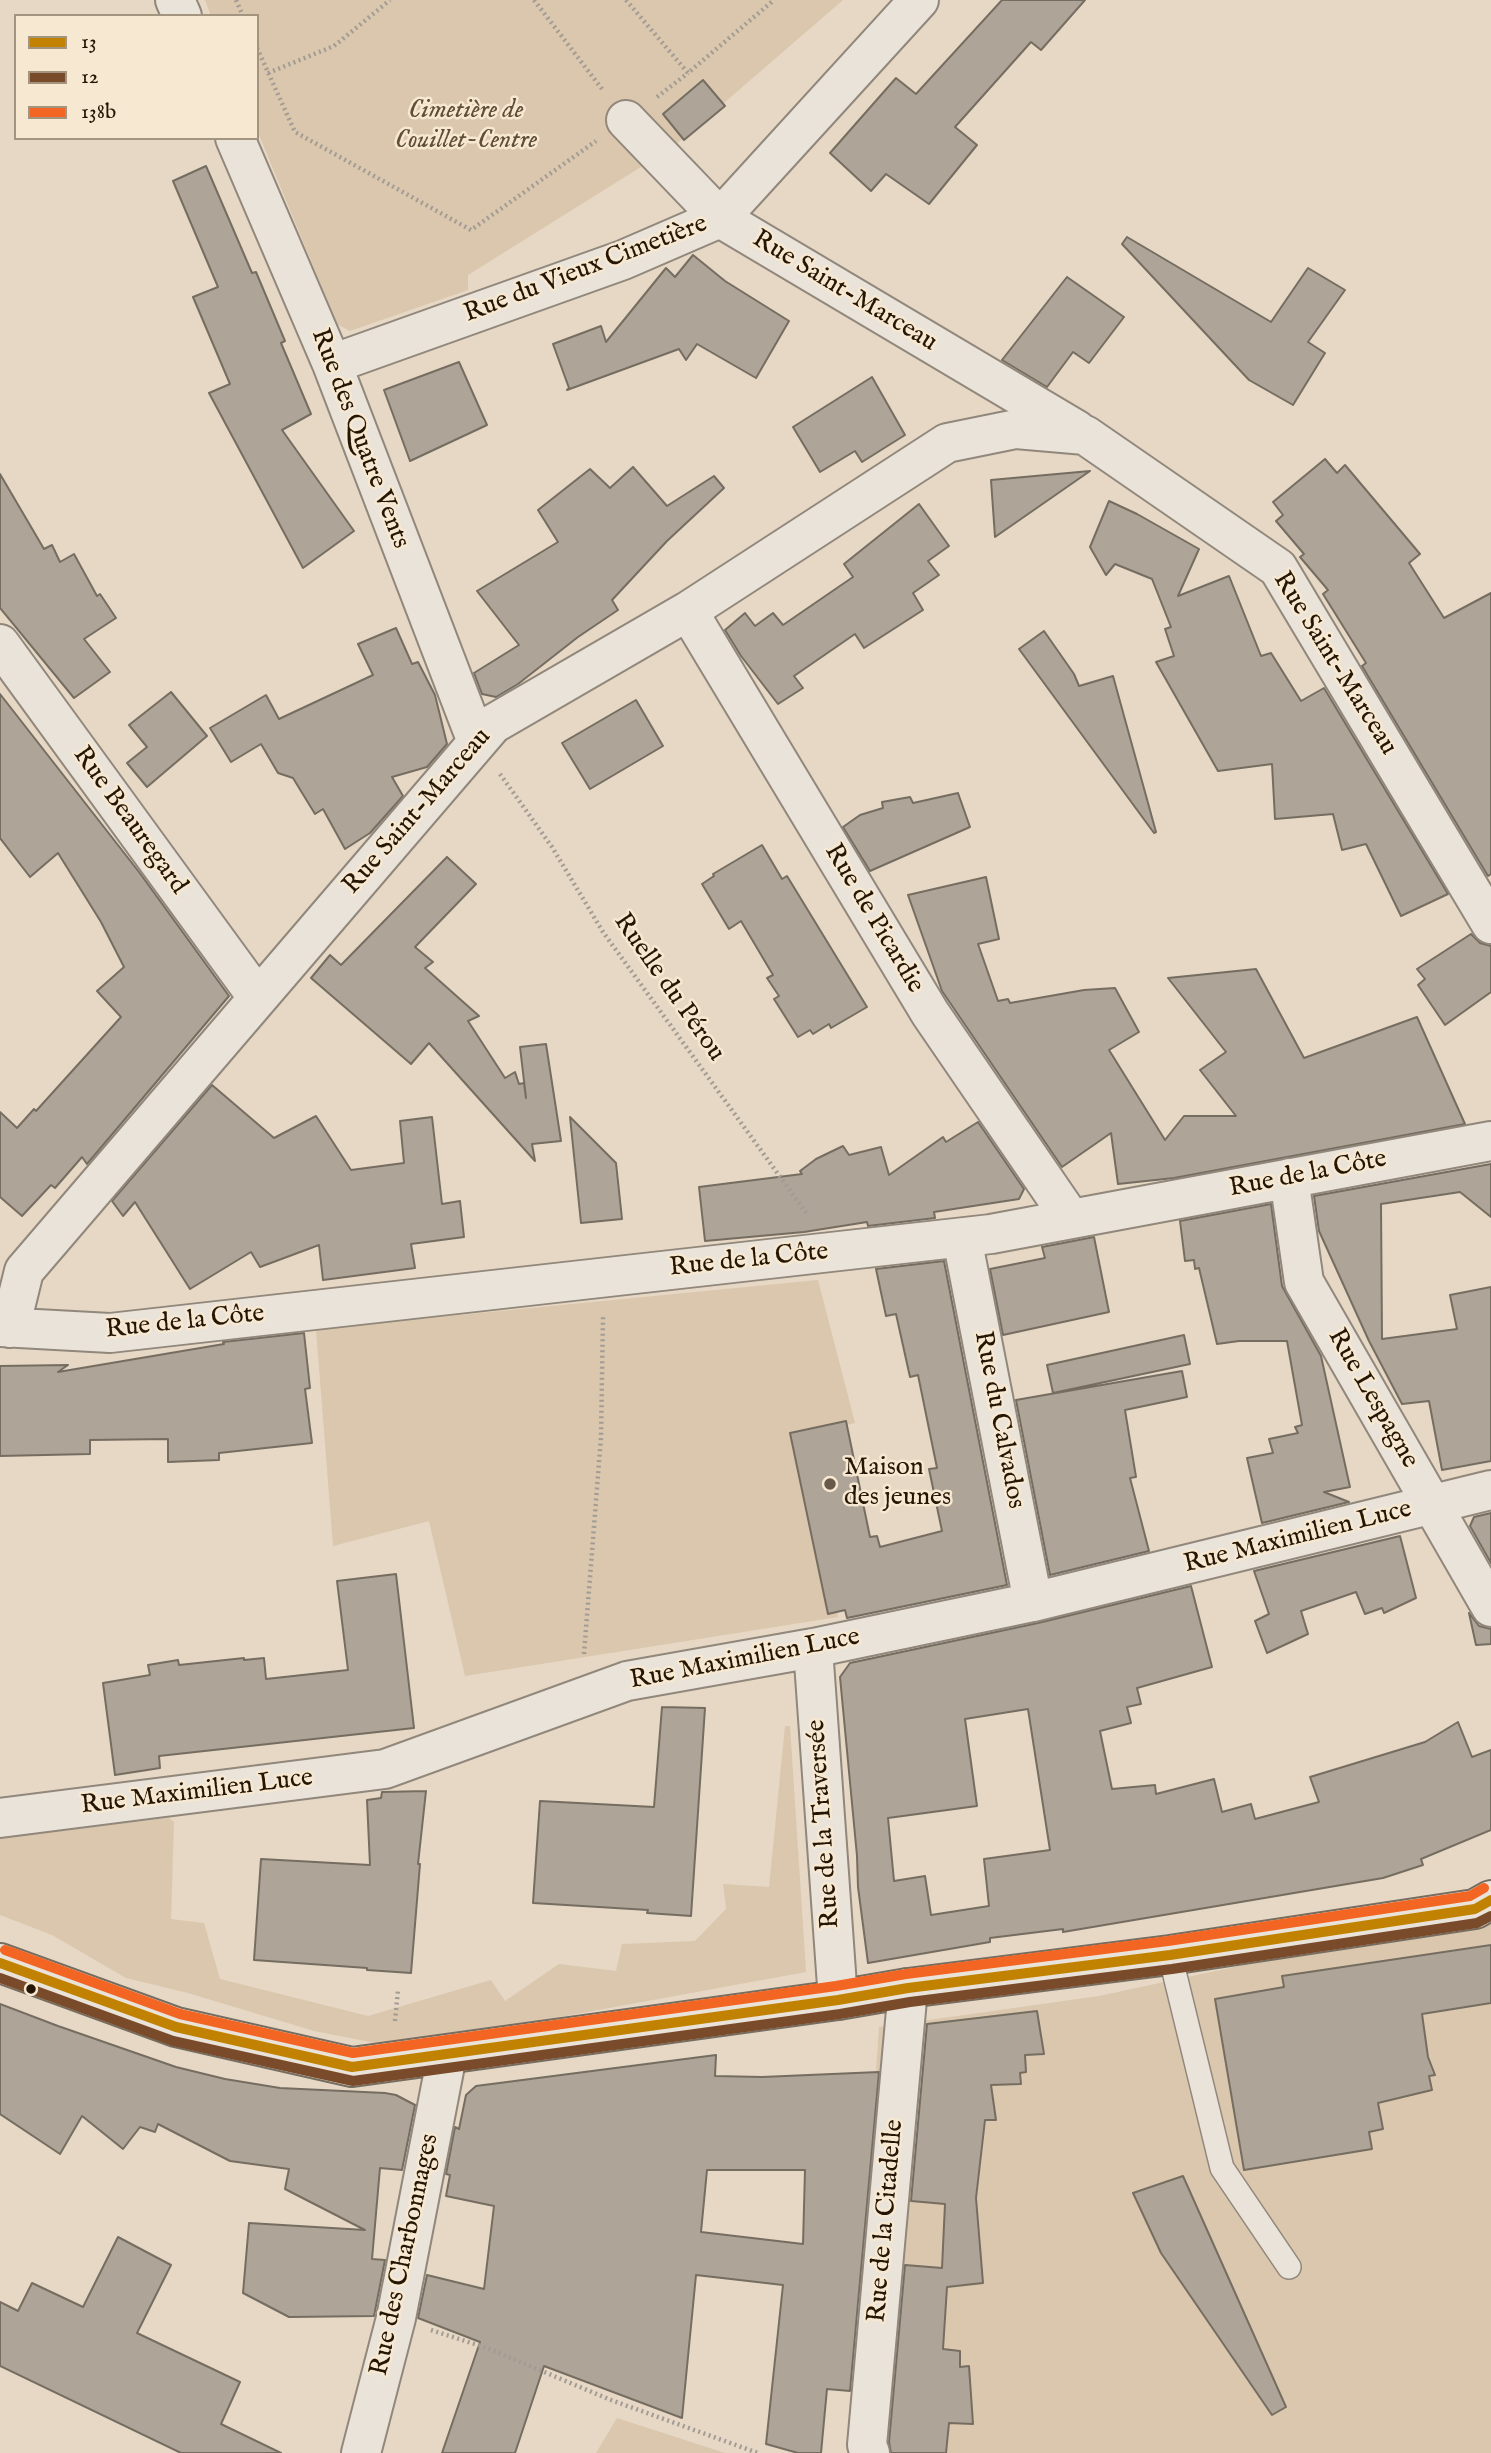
<!DOCTYPE html>
<meta charset="utf-8">
<style>
body{margin:0}
#map{position:relative;width:1491px;height:2453px;overflow:hidden;background:#e6d8c5;font-family:"IM FELL English",serif}
canvas{display:block}
.legend{position:absolute;left:14px;top:14px;width:245px;height:126px;box-sizing:border-box;background:#f7e8d1;border:2px solid #a3947f;margin:0;padding:9px 12px;list-style:none;font-size:21px;color:#251504}
.legend li{display:flex;align-items:center;gap:14px;height:35px}
.legend b{width:35px;border:2px solid #a3947f}
</style>
<div id="map">
<canvas width="1491" height="2453"></canvas>
<ul class="legend">
<li><b style="height:9px;background:#c28201"></b>13</li>
<li><b style="height:9px;background:#7a4b2a"></b>12</li>
<li><b style="height:9px;background:#f26522"></b>138b</li>
</ul>
</div>
<script>
const ctx = document.querySelector('canvas').getContext('2d');
ctx.lineJoin = 'round';
function fillPath(path, color) { ctx.fillStyle = color; ctx.fill(path, 'evenodd'); }
const poly = rows => new Path2D(rows.map(r => 'M' + r).join(''));
function strokePath(path, color, width, dash) { ctx.strokeStyle = color; ctx.lineWidth = width; ctx.lineCap = dash ? 'butt' : 'round'; ctx.setLineDash(dash || []); ctx.stroke(path); }
function drawText(font, color, halo, rows, align = 'center') {
  ctx.font = font + ' "IM FELL English",serif'; ctx.lineWidth = 5; ctx.setLineDash([]); ctx.textBaseline = 'middle'; ctx.strokeStyle = halo; ctx.fillStyle = color; for (const [text, x, y, turn = 0] of rows) {
    ctx.save(); ctx.translate(x, y); ctx.rotate((+turn || 0) * Math.PI / 180); ctx.textAlign = isNaN(turn) ? turn : align; if (halo) ctx.strokeText(text, 0, 0); ctx.fillText(text, 0, 0); ctx.restore();
  }
}
fillPath(poly([
 [205,0,843,0,673,147,468,275,468,290,350,331,337,324,257,130,257,16,211,16],
 [818,1280,855,1423,798,1436,838,1617,465,1676,429,1521,333,1546,316,1329],
 [785,1726,790,1726,806,1972,396,2047,314,2031,188,1993,126,1978,52,1935,0,1915,0,1836,169,1818,174,1822,171,1919,204,1923,220,1979,368,2016,491,1980,505,2001,559,1964,616,1971,622,1944,695,1941,726,1909,723,1884,769,1887],
 [1491,1921,1491,2453,857,2453,878,2126,876,2072,879,2027,1099,1996,1262,1961],
 [617,2418,725,2453,596,2453]
]), '#dac7ad');
const building = poly([
 [1002,0,1085,0,1041,50,1031,42,955,127,977,145,929,204,886,174,871,191,830,153,896,78,916,94,1002,0],
 [703,80,725,106,684,140,663,114,703,80],
 [206,166,252,273,256,272,285,341,281,343,311,414,282,430,354,531,303,568,209,393,230,384,193,297,218,287,173,181,206,166],
 [1127,237,1271,322,1308,268,1345,290,1308,342,1325,353,1293,405,1249,380,1122,244,1127,237],
 [693,255,725,281,789,321,756,378,697,344,686,360,679,349,567,390,569,388,553,344,601,326,606,342,666,268,675,277,693,255],
 [1067,277,1124,317,1089,363,1073,352,1047,387,1002,360,1067,277],
 [459,362,487,425,410,461,384,390,459,362],
 [872,377,905,435,862,462,855,451,820,472,793,427,872,377],
 [1325,459,1337,473,1345,465,1420,554,1409,563,1444,618,1491,593,1491,874,1488,876,1362,666,1366,663,1323,594,1328,590,1300,557,1304,554,1276,521,1283,515,1273,502,1325,459],
 [633,467,667,506,714,476,724,488,667,541,612,600,618,610,578,637,518,684,496,697,482,694,474,673,519,645,477,591,558,542,538,510,590,469,610,488,633,467],
 [1090,471,995,537,991,480,1090,471],
 [0,474,44,549,52,545,60,562,74,554,97,596,100,594,116,618,84,639,110,672,74,698,0,608,0,474],
 [1109,501,1137,514,1199,549,1178,596,1229,576,1261,656,1271,653,1301,701,1324,688,1448,894,1401,916,1366,844,1342,850,1333,814,1275,819,1272,764,1218,771,1156,662,1174,656,1165,629,1171,627,1152,579,1115,564,1106,575,1090,547,1109,501],
 [919,504,949,546,928,561,939,575,913,593,923,610,864,648,855,634,794,676,803,688,778,704,741,656,725,630,745,613,755,626,773,613,783,625,853,577,844,564,919,504],
 [396,628,412,664,418,662,435,695,447,744,427,767,392,777,403,796,370,833,345,849,323,809,315,814,293,778,278,773,261,744,231,762,210,728,266,695,279,719,373,675,358,644,396,628],
 [1044,631,1074,674,1079,686,1113,676,1156,832,1154,833,1019,649,1044,631],
 [171,692,207,736,147,787,127,763,147,747,129,725,171,692],
 [0,694,139,872,229,996,87,1164,82,1157,55,1188,51,1185,22,1216,0,1197,0,1112,17,1128,34,1109,36,1111,121,1017,97,991,124,967,101,922,58,853,30,877,0,838,0,694],
 [636,700,663,746,590,789,562,743,636,700],
 [958,793,970,827,870,871,843,827,860,815,883,808,882,802,910,797,913,803,958,793],
 [762,845,782,879,787,876,867,1007,831,1028,829,1024,813,1034,810,1030,798,1037,774,999,779,996,767,978,773,975,741,921,729,929,702,884,714,876,713,874,762,845],
 [447,857,476,884,415,947,433,962,425,968,479,1016,468,1021,505,1078,515,1072,519,1084,524,1083,526,1098,520,1047,546,1044,561,1141,532,1144,535,1161,429,1043,411,1064,311,978,330,955,341,965,447,857],
 [986,877,999,939,978,944,998,1001,1008,999,1010,1003,1084,990,1115,988,1139,1032,1109,1050,1165,1140,1184,1116,1236,1116,1200,1070,1226,1052,1168,978,1256,969,1304,1058,1417,1017,1465,1124,1174,1178,1118,1184,1111,1133,1062,1167,942,991,908,895,986,877],
 [1471,934,1480,943,1491,946,1491,992,1445,1025,1418,985,1425,979,1417,969,1471,934],
 [212,1085,274,1138,316,1116,351,1170,404,1163,400,1121,432,1117,442,1204,460,1201,464,1237,411,1244,415,1268,323,1280,319,1245,260,1267,251,1252,190,1289,135,1202,123,1216,112,1201,212,1085],
 [570,1117,616,1163,622,1219,581,1223,570,1117],
 [978,1122,1024,1189,1019,1199,934,1212,935,1218,868,1226,867,1222,804,1232,705,1241,699,1187,802,1174,800,1171,816,1159,843,1146,849,1155,881,1147,889,1175,943,1137,946,1142,978,1122],
 [1491,1164,1491,1217,1460,1192,1381,1204,1382,1339,1457,1329,1450,1295,1491,1287,1491,1461,1442,1470,1429,1401,1402,1404,1369,1341,1319,1231,1314,1196,1491,1164],
 [1271,1204,1282,1286,1321,1356,1350,1487,1324,1492,1349,1502,1262,1523,1247,1458,1273,1453,1269,1439,1298,1433,1295,1427,1302,1425,1287,1341,1239,1341,1217,1344,1199,1268,1195,1269,1194,1260,1185,1261,1180,1221,1271,1204],
 [1094,1237,1109,1312,1003,1335,990,1269,1045,1258,1042,1247,1094,1237],
 [944,1261,1007,1585,847,1618,845,1610,828,1614,790,1433,846,1421,870,1537,877,1536,880,1547,942,1531,929,1469,937,1468,918,1375,910,1377,896,1314,886,1316,876,1269,944,1261],
 [304,1333,310,1388,305,1389,312,1443,219,1453,219,1460,168,1462,168,1439,90,1440,90,1454,0,1456,0,1366,68,1365,58,1372,224,1344,223,1342,304,1333],
 [1184,1335,1190,1364,1053,1393,1047,1365,1184,1335],
 [1182,1371,1187,1397,1125,1410,1136,1477,1130,1478,1149,1551,1050,1575,1016,1400,1182,1371],
 [1491,1513,1491,1563,1470,1526,1474,1517,1491,1513],
 [1400,1536,1416,1598,1384,1613,1382,1608,1365,1614,1356,1592,1301,1611,1308,1634,1267,1653,1255,1621,1269,1614,1254,1571,1400,1536],
 [396,1574,414,1728,159,1756,160,1768,115,1775,103,1683,150,1675,148,1665,178,1660,179,1665,244,1658,244,1660,264,1658,266,1679,348,1670,337,1581,396,1574],
 [1191,1586,1212,1667,1137,1688,1141,1704,1127,1707,1131,1723,1100,1731,1112,1789,1155,1785,1156,1794,1214,1779,1222,1812,1251,1804,1255,1819,1319,1802,1310,1777,1425,1742,1458,1722,1472,1757,1491,1750,1491,1830,1421,1859,1423,1865,1383,1878,1063,1932,1063,1929,990,1938,990,1942,868,1963,858,1887,857,1856,840,1677,850,1663,1038,1623,1191,1586],
 [1028,1709,1050,1850,984,1859,989,1906,931,1915,925,1876,894,1881,888,1818,977,1806,965,1719,1028,1709],
 [1469,1613,1479,1626,1491,1629,1491,1644,1476,1645,1469,1613],
 [662,1707,705,1708,691,1916,647,1913,648,1910,533,1903,540,1801,654,1807,662,1707],
 [426,1791,418,1864,420,1864,411,1973,367,1970,367,1968,254,1960,261,1859,370,1865,367,1800,381,1798,382,1792,426,1791],
 [1491,1945,1491,2003,1422,2014,1428,2057,1435,2075,1429,2076,1432,2090,1378,2103,1383,2129,1369,2132,1372,2149,1244,2170,1215,1999,1284,1987,1282,1976,1491,1945],
 [0,2004,58,2026,176,2067,225,2079,280,2088,385,2093,396,2095,415,2105,402,2170,380,2168,372,2259,385,2260,374,2316,289,2317,243,2293,249,2223,365,2230,285,2189,289,2169,230,2161,158,2124,155,2132,140,2127,123,2149,82,2116,60,2154,0,2114,0,2004],
 [1037,2011,1044,2054,1025,2055,1026,2072,1020,2073,1021,2084,991,2085,996,2120,985,2120,976,2198,983,2283,947,2287,943,2349,960,2351,960,2367,969,2366,973,2424,949,2423,946,2453,891,2453,889,2442,905,2265,942,2268,945,2204,911,2201,927,2024,1037,2011],
 [716,2055,715,2076,762,2077,879,2072,850,2391,827,2389,821,2453,798,2453,766,2444,783,2285,696,2275,682,2418,544,2366,515,2453,442,2453,480,2342,418,2318,427,2275,484,2289,494,2206,446,2196,450,2175,446,2174,455,2127,459,2129,466,2095,476,2086,716,2055],
 [707,2170,805,2170,803,2244,701,2232,707,2170],
 [1183,2176,1286,2407,1272,2415,1161,2253,1133,2193,1183,2176],
 [118,2237,171,2265,137,2333,240,2382,221,2424,281,2453,181,2453,0,2366,0,2302,18,2311,32,2283,83,2307,118,2237]
]);
fillPath(building, '#aea497');
strokePath(building, '#766d61', 2);
const lane = poly([
 [1170,1955,1222,2168,1289,2267]
]);
const street = poly([
 [175,0,182,16],
 [626,120,720,218,1077,430],
 [235,138,332,364,477,742],
 [332,364,623,260,720,218,919,0],
 [688,611,930,1013,1071,1219],
 [0,644,258,998],
 [1289,1178,1304,1282,1491,1607],
 [962,1238,1033,1602],
 [0,1327,110,1333,991,1234,1491,1141],
 [10,1328,24,1271,493,724,688,611,947,443,1016,429,1085,435,1278,568,1491,924],
 [813,1648,838,2000],
 [0,1818,385,1769,627,1681,813,1648,1033,1602,1491,1490],
 [361,2453,396,2318,447,2055],
 [870,2453,867,2445,908,1988]
]);
const secondary = poly([
 [0,1963,176,2027,352,2067,838,2000,908,1988,1170,1955,1475,1909,1491,1900]
]);
strokePath(lane, '#91877b', 26);
strokePath(street, '#91877b', 42);
strokePath(secondary, '#766d61', 42);
strokePath(poly([
 [236,0,243,16],
 [534,0,602,89],
 [626,0,688,73,774,0],
 [257,48,295,132,471,230,596,141],
 [268,73,334,46,390,0],
 [657,97,688,73],
 [500,774,552,847,603,932,807,1214],
 [584,1654,601,1437,603,1317],
 [395,2021,398,1990],
 [431,2330,487,2348,611,2400,758,2453]
]), '#a39c94', 4.5, [2, 3.5]);
strokePath(lane, '#eae3d9', 23);
strokePath(street, '#eae3d9', 38);
strokePath(secondary, '#eae3d9', 38);
strokePath(poly([
 [0,1963,176,2027,352,2067,838,2000,908,1988,1170,1955,1475,1909,1491,1900]
]), '#c28201', 10);
strokePath(poly([
 [0,1978,173,2041,353,2081,840,2014,910,2002,1172,1969,1477,1923,1491,1916]
]), '#7a4b2a', 10);
strokePath(poly([
 [5,1950,180,2014,353,2053,836,1986,906,1974,1168,1941,1470,1896,1484,1888]
]), '#f26522', 10);
for (const [x, y, r, color] of [
 [830,1484,7,"#695948"],
 [31,1989,6,"#251504"]
]) { const dot = new Path2D(); dot.arc(x, y, r, 0, 2 * Math.PI); ctx.fillStyle = color; ctx.fill(dot); strokePath(dot, '#f7e8d1', 2.5); }
drawText('italic 26px', '#614e38', '#f7e8d1', [
 ["Cimetière de",466,112],
 ["Couillet-Centre",466,142]
]);
drawText('26px', '#251504', '#f7e8d1', [
 ["Rue du Vieux Cimetière",586,270,-21],
 ["Rue Saint-Marceau",844,292,31],
 ["Rue des Quatre Vents",359,439,69],
 ["Rue Saint-Marceau",1334,664,58],
 ["Rue Saint-Marceau",418,812,-49],
 ["Rue Beauregard",129,821,54],
 ["Rue de Picardie",873,919,59],
 ["Ruelle du Pérou",668,988,55],
 ["Rue de la Côte",1308,1175,-11],
 ["Rue de la Côte",749,1261,-6],
 ["Rue de la Côte",185,1323,-6],
 ["Rue Lespagne",1372,1399,60],
 ["Rue du Calvados",998,1420,79],
 ["Rue Maximilien Luce",1298,1538,-14],
 ["Rue Maximilien Luce",745,1660,-11],
 ["Rue Maximilien Luce",197,1793,-7],
 ["Rue de la Traversée",825,1824,-94],
 ["Rue de la Citadelle",887,2221,-85],
 ["Rue des Charbonnages",406,2255,-78]
]);
drawText('26px', '#251504', '#f7e8d1', [
 ["Maison",844,1469],
 ["des jeunes",844,1499]
], 'left');
</script>
